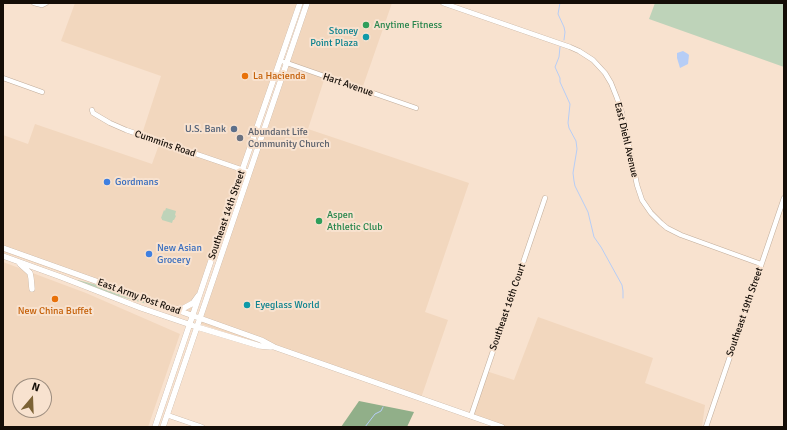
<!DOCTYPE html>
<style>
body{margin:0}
#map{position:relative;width:787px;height:430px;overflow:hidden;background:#f8e2cf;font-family:Signika,sans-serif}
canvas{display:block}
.frame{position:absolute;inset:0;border:4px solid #140d07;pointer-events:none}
.north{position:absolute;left:12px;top:378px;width:40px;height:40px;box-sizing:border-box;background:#f8e2cf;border:1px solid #9d8d7f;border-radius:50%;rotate:19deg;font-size:11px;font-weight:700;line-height:16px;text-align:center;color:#140d07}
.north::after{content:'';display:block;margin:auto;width:14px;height:18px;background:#7c6234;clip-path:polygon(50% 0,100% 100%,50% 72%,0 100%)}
</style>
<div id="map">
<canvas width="787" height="430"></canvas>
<div class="frame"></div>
<div class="north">N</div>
</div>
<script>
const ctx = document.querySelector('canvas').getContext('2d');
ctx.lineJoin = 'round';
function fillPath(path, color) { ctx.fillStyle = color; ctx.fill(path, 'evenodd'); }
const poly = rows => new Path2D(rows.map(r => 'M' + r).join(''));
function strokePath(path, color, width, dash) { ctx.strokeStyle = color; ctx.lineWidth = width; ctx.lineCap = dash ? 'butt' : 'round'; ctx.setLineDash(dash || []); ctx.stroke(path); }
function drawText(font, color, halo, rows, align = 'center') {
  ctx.font = font + ' Signika,sans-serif'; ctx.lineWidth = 4; ctx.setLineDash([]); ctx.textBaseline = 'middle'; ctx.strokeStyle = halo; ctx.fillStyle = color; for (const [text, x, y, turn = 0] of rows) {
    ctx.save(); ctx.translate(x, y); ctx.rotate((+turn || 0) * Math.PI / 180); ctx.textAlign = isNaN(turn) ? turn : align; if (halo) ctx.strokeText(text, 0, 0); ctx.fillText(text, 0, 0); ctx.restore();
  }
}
fillPath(poly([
 [75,3,300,3,190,318,3,252,3,135,28,144,35,124,152,164,160,142,174,146,143,131,161,76,61,41],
 [307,3,392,3,362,89,325,77,308,129,469,183,425,312,448,320,421,398,198,323],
 [3,262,86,293,180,334,148,427,3,427],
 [20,386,44,386,44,410,20,410],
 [538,317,653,358,645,383,705,405,702,427,503,427,471,416,486,371,514,380]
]), '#f2d7be');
fillPath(poly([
 [655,3,784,3,784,67,649,19],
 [166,208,176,211,175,215,176,216,174,220,173,220,172,223,162,220,162,219,161,218,164,210,165,211],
 [78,280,97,285,148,302,147,304,111,294,78,281]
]), '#bed3b9');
fillPath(poly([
 [359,401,414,412,407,427,341,427]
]), '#91af89');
fillPath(poly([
 [683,51,688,54,689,55,688,64,680,68,677,58,677,53]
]), '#b6cdf6');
strokePath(poly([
 [560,3,558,14,564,27,565,32,564,40],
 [560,47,559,57,555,67,560,78,560,82,570,104,568,123,569,128,576,141,577,149,573,173,574,181,575,186,588,212,594,237,601,247,622,285,623,291,623,298],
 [365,427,375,414,381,411,383,407]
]), '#b6cdf6', 1);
const minor = poly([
 [34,3,42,5,46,3],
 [443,3,570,47,579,51,593,60,605,73,611,83,617,98,622,113,637,185,642,200,651,213,661,223,667,228,681,235,761,264],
 [284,62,416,108],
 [3,78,42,92],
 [92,110,93,113,110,123,126,130,249,172],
 [167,415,202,427],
 [471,416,545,198],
 [706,427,784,198]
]);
const major = poly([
 [3,248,261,340,274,347,502,427],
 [3,256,61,277,141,308,197,327,260,346,271,347],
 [20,264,30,273,31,278,32,289],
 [176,309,184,308,193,303,198,296],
 [155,427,216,246,300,3],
 [163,427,307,3]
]);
strokePath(minor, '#c1ad9b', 5.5);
strokePath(major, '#c1ad9b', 6);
strokePath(minor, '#fff', 4.5);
strokePath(major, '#fff', 5.5);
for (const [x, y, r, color] of [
 [366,25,4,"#2e9e5b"],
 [366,37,4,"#0f9aa8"],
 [245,76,4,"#e8710a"],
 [234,129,4,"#5c6f8a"],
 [240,138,4,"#6b7280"],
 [107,182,4,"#3f7fe0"],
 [319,221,4,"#2e9e5b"],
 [149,254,4,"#3f7fe0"],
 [55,299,4,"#e8710a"],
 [247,305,4,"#0f9aa8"]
]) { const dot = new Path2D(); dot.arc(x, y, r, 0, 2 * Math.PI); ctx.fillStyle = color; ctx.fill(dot); strokePath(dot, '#f8e2cf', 1.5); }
drawText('10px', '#27864d', '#f8e2cf', [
 ["Anytime Fitness",374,25],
 ["Aspen",327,215],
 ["Athletic Club",327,227]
], 'left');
drawText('10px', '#0d838f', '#f8e2cf', [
 ["Stoney",358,31],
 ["Point Plaza",358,43],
 ["Eyeglass World",255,305,"left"]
], 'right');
drawText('10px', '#c56008', '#f8e2cf', [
 ["La Hacienda",253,76],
 ["New China Buffet",55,311,"center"]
], 'left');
drawText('10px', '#140d07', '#f8e2cf', [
 ["Hart Avenue",348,85,19],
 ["East Diehl Avenue",626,140,77],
 ["Cummins Road",165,144,19],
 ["Southeast 14th Street",227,215,-71],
 ["East Army Post Road",139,297,20],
 ["Southeast 16th Court",508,307,-71],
 ["Southeast 19th Street",745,312,-71]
]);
drawText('10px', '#4e5e75', '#f8e2cf', [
 ["U.S. Bank",226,129]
], 'right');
drawText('10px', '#5b616d', '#f8e2cf', [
 ["Abundant Life",248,132],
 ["Community Church",248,144]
], 'left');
drawText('10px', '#366cbe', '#f8e2cf', [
 ["Gordmans",115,182],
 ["New Asian",157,248],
 ["Grocery",157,260]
], 'left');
</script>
